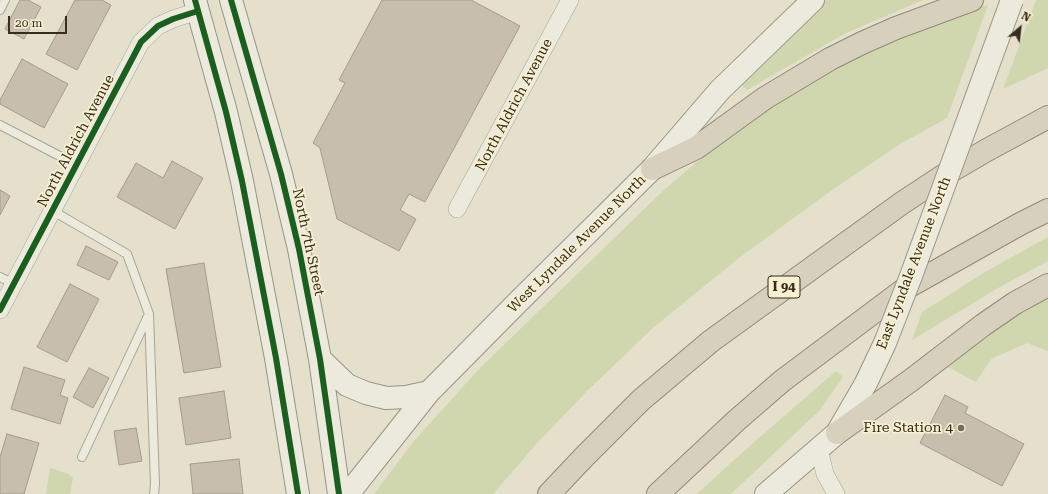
<!DOCTYPE html>
<style>
body{margin:0}
#map{position:relative;width:1048px;height:494px;overflow:hidden;background:#e4e0cc;font-family:"Roboto Serif",serif}
canvas{display:block}
.north{position:absolute;left:1000px;top:8px;width:40px;height:40px;-webkit-text-stroke:3px #f6efd1;paint-order:stroke;rotate:28deg;font-size:11px;font-weight:700;line-height:16px;text-align:center;color:#382d1d}
.north::after{content:'';display:block;margin:auto;width:14px;height:18px;background:#382d1d;clip-path:polygon(50% 0,100% 100%,50% 72%,0 100%)}
.scale{position:absolute;left:8px;top:16px;width:59px;height:18px;box-sizing:border-box;border:2px solid #382d1d;border-top:0;padding-left:5px;font-size:12px;line-height:14px;white-space:nowrap;color:#382d1d;-webkit-text-stroke:3px #f6efd1;paint-order:stroke}
</style>
<div id="map">
<canvas width="1048" height="494"></canvas>
<div class="north">N</div>
<div class="scale">20 m</div>
</div>
<script>
const ctx = document.querySelector('canvas').getContext('2d');
ctx.lineJoin = 'round';
function fillPath(path, color) { ctx.fillStyle = color; ctx.fill(path, 'evenodd'); }
const poly = rows => new Path2D(rows.map(r => 'M' + r).join(''));
function strokePath(path, color, width, dash) { ctx.strokeStyle = color; ctx.lineWidth = width; ctx.lineCap = dash ? 'butt' : 'round'; ctx.setLineDash(dash || []); ctx.stroke(path); }
function drawText(font, color, halo, rows, align = 'center') {
  ctx.font = font + ' "Roboto Serif",serif'; ctx.lineWidth = 3.5; ctx.setLineDash([]); ctx.textBaseline = 'middle'; ctx.strokeStyle = halo; ctx.fillStyle = color; for (const [text, x, y, turn = 0] of rows) {
    ctx.save(); ctx.translate(x, y); ctx.rotate((+turn || 0) * Math.PI / 180); ctx.textAlign = isNaN(turn) ? turn : align; if (halo) ctx.strokeText(text, 0, 0); ctx.fillText(text, 0, 0); ctx.restore();
  }
}
fillPath(poly([
 [826,0,923,0,844,34,747,90,742,85],
 [1036,0,1048,0,1048,68,1003,89],
 [988,5,947,118,900,144,825,195,739,258,654,327,588,390,539,441,493,494,374,494,414,441,479,369,664,190,713,148,787,96,866,52,958,14],
 [1048,237,1048,261,998,288,912,340,922,312,985,272],
 [1048,295,1048,351,1027,343,991,359,976,382,946,366,1007,320],
 [836,371,843,377,820,410,731,494,697,494,744,451],
 [50,468,69,474,73,478,70,494,46,494]
]), '#d0d6ae');
const building = poly([
 [20,0,28,0,41,7,24,39,5,29,20,0],
 [75,0,102,0,111,5,77,70,46,54,75,0],
 [382,0,471,0,520,26,425,202,409,194,400,210,416,219,399,251,337,219,320,148,313,143,345,83,339,80,382,0],
 [22,59,68,84,44,128,0,104,0,100,22,59],
 [172,161,203,178,175,229,117,197,136,163,163,178,172,161],
 [0,190,10,196,0,215,0,190],
 [86,246,118,262,109,280,77,265,86,246],
 [204,263,221,367,184,373,166,269,204,263],
 [70,284,99,299,67,362,37,347,70,284],
 [24,367,65,380,60,395,68,398,60,424,11,409,24,367],
 [89,368,109,378,93,408,73,397,89,368],
 [224,391,231,438,186,445,179,398,224,391],
 [945,395,968,407,965,413,1024,444,1002,486,920,443,945,395],
 [136,428,142,461,119,465,114,431,136,428],
 [7,434,39,443,24,494,0,494,0,457,7,434],
 [239,459,243,494,193,494,190,464,239,459]
]);
fillPath(building, '#c8bead');
strokePath(building, '#a49b8b', 1);
const lane = poly([
 [0,10,5,0],
 [0,125,77,165],
 [53,211,127,254,149,314],
 [0,277,14,284],
 [82,457,149,314,155,484,154,494]
]);
const street = poly([
 [457,209,570,0],
 [0,310,141,42,158,26,173,19,198,11],
 [819,449,825,474,836,494]
]);
const secondary = poly([
 [195,0,226,112,242,181,276,358,298,494],
 [231,0,281,174,299,249,320,359,339,494],
 [320,359,347,385,366,393,386,398,406,397,429,392],
 [348,494,429,392,519,301,652,169,720,90,813,0],
 [766,494,837,433,866,383]
]);
const highway = poly([
 [652,169,696,148,765,98,830,59,862,43,896,28,972,0],
 [837,433,910,381,983,325,1015,303,1048,285],
 [549,494,584,457,641,400,711,341,902,203,946,174,987,150,1048,117],
 [658,494,737,420,782,381,906,288,1020,224,1048,210]
]);
strokePath(lane, '#a9a495', 10);
strokePath(street, '#a9a495', 18);
strokePath(secondary, '#999485', 24);
strokePath(highway, '#8f897c', 24);
strokePath(lane, '#ece9dd', 8);
strokePath(street, '#ece9dd', 17);
strokePath(secondary, '#ece9dd', 22);
strokePath(highway, '#d7d0bc', 22);
const secondaryBridge = poly([
 [866,383,885,343,911,276,1012,0]
]);
strokePath(secondaryBridge, '#999485', 24, []);
strokePath(secondaryBridge, '#ece9dd', 22);
strokePath(poly([
 [195,0,226,112,242,181,276,358,298,494],
 [231,0,281,174,299,249,320,359,339,494],
 [0,310,141,42,158,26,173,19,198,11]
]), '#1b5e20', 6);
for (const [x, y, r, color] of [
 [961,428,4,"#746c5a"]
]) { const dot = new Path2D(); dot.arc(x, y, r, 0, 2 * Math.PI); ctx.fillStyle = color; ctx.fill(dot); strokePath(dot, '#f6efd1', 1.5); }
for (const [x, y, w] of [
 [784,287,32]
]) { const box = new Path2D(); box.roundRect(x - w / 2, y - 11, w, 22, 3); ctx.fillStyle = '#f6efd1'; ctx.fill(box); strokePath(box, '#382d1d', 1); }
drawText('bold 13px', '#382d1d', null, [
 ["I 94",784,287]
]);
drawText('14px', '#382d1d', '#f6efd1', [
 ["North Aldrich Avenue",514,105,-62],
 ["North Aldrich Avenue",76,141,-62],
 ["North 7th Street",308,242,78],
 ["West Lyndale Avenue North",577,244,-45],
 ["East Lyndale Avenue North",914,263,-69]
]);
drawText('14px', '#382d1d', '#f6efd1', [
 ["Fire Station 4",953,428]
], 'right');
</script>
